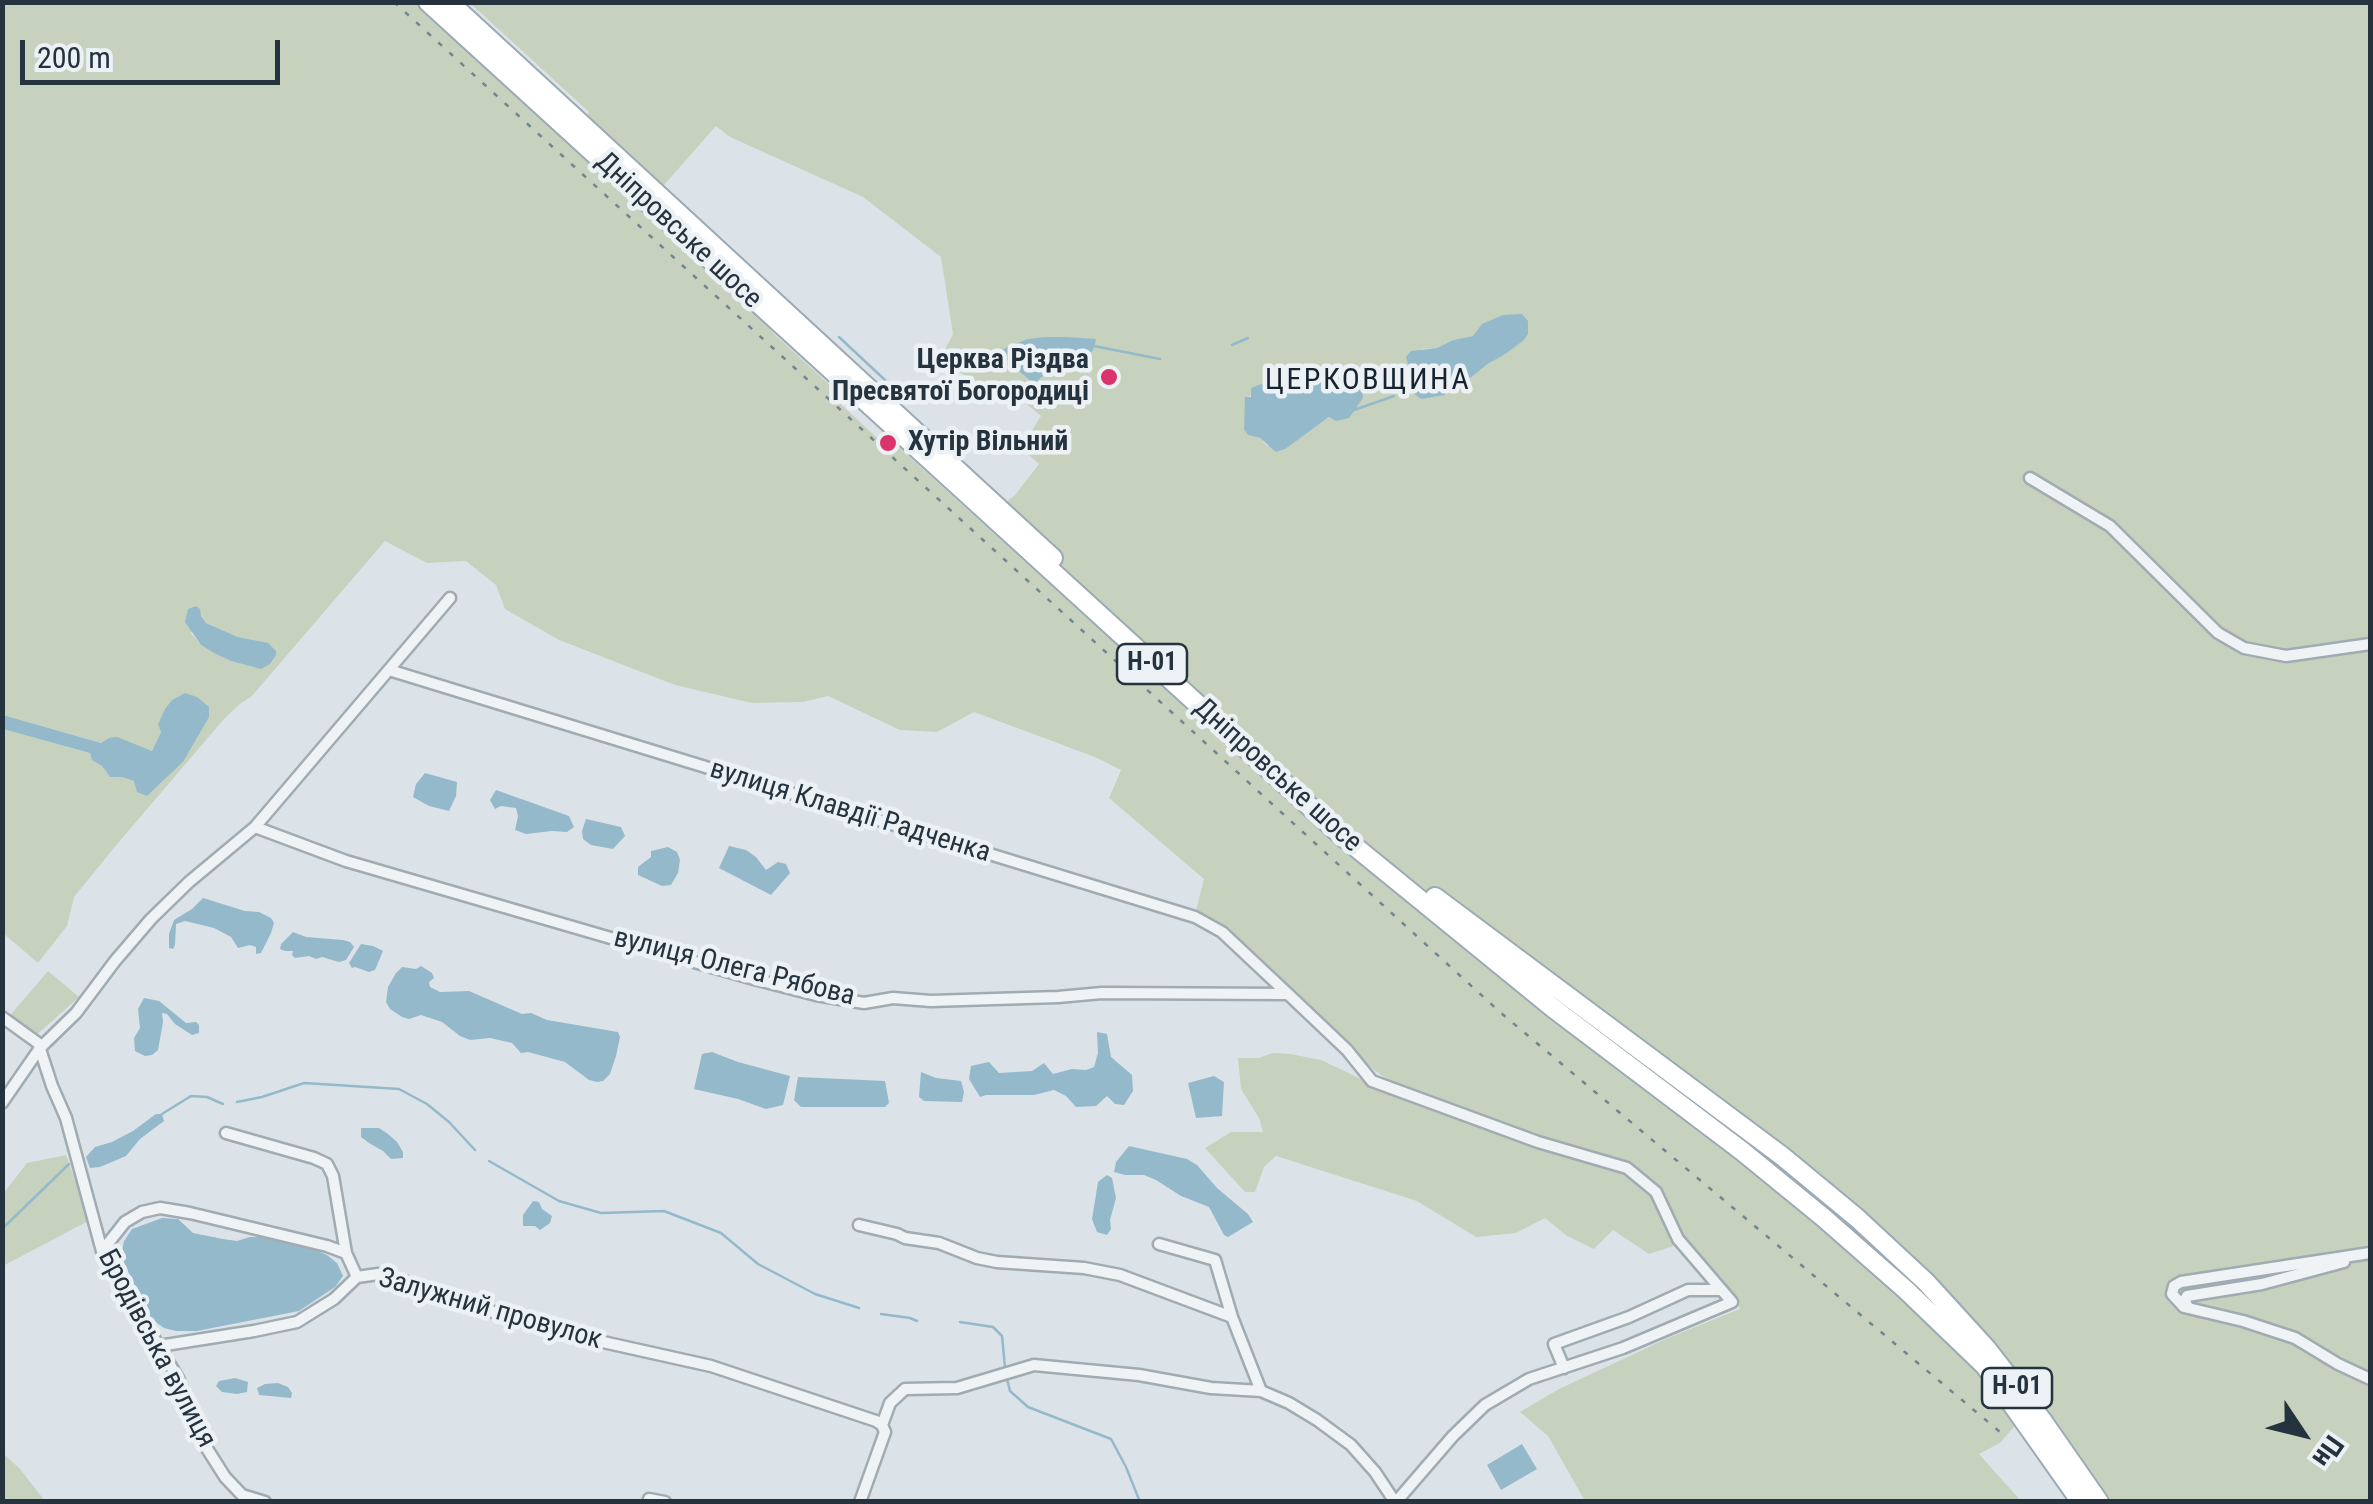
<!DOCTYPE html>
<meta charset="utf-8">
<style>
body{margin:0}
#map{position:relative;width:2373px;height:1504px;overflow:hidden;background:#dce3e8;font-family:"Roboto Condensed",sans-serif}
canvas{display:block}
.frame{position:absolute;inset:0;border:5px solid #25333f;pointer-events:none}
.north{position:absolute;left:2253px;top:1384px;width:100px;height:100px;-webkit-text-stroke:8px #ecf1f5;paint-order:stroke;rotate:125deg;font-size:28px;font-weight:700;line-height:40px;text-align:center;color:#25333f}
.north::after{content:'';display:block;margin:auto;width:35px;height:45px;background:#25333f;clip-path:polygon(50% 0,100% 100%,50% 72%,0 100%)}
.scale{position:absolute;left:20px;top:40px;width:260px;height:45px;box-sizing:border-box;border:5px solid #25333f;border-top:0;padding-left:12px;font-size:30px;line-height:35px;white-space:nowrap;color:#25333f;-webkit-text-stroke:8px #ecf1f5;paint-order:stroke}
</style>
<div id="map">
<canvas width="2373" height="1504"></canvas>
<div class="frame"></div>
<div class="north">Пн</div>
<div class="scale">200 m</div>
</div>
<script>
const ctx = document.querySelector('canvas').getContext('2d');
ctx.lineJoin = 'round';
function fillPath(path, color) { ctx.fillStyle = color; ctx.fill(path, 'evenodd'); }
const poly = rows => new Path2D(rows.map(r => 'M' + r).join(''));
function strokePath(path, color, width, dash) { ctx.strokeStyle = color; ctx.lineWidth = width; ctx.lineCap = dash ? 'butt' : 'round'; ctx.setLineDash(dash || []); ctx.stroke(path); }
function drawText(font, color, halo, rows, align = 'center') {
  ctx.font = font + ' "Roboto Condensed",sans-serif'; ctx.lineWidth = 9; ctx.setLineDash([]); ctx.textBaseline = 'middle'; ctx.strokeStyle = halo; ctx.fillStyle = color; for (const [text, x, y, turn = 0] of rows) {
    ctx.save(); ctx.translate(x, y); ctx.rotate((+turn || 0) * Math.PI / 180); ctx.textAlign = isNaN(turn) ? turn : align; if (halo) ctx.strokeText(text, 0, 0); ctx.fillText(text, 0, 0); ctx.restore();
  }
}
fillPath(poly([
 [2,3,428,3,704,255,774,334,834,389,834,398,888,448,895,444,1311,821,1451,935,1754,1168,1858,1254,1971,1363,2018,1422,2000,1443,1979,1454,2021,1501,1585,1501,1548,1436,1520,1412,1559,1389,1668,1338,1740,1309,1681,1235,1666,1195,1631,1164,1552,1140,1396,1085,1374,1070,1231,931,1196,911,1204,879,1109,798,1121,770,1095,757,974,712,937,732,900,730,828,696,803,702,752,703,675,685,559,640,505,609,496,585,466,561,427,563,385,541,251,697,241,703,224,719,118,843,74,897,67,926,38,963,3,933,3,729,90,753,92,760,102,766,110,777,122,777,134,781,160,784,183,762,165,709,158,724,161,732,152,751,109,738,101,743,3,715],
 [201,616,206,623,238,637,268,644,254,667,231,661,201,645,191,633],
 [470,3,2370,3,2370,1501,2099,1501,1987,1349,1784,1154,1400,871,1242,735,999,508,1015,495,1039,464,1021,448,1041,416,1008,388,996,396,940,359,953,334,941,257,863,197,730,137,716,126,657,193,581,124,589,112],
 [1473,336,1523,341,1489,363,1469,379,1448,388,1413,392,1416,390,1421,349,1437,348,1453,340],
 [1067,337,1095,340,1093,351,1051,369,1034,384],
 [1320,378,1333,381,1330,417,1313,428,1267,446,1260,438,1248,435,1246,397,1275,390,1284,385,1304,389],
 [48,971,79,997,33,1038,6,1020],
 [1273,1053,1291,1054,1321,1060,1399,1097,1624,1171,1652,1194,1677,1245,1649,1254,1613,1230,1594,1249,1567,1236,1545,1218,1516,1233,1476,1237,1417,1201,1276,1156,1264,1167,1255,1192,1245,1192,1205,1148,1231,1132,1263,1132,1259,1118,1241,1089,1238,1058,1258,1058],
 [66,1155,90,1220,3,1266,3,1194,27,1163],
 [3,1453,20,1469,45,1501,3,1501]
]), '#c6d2bd');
fillPath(poly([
 [1522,314,1528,321,1528,334,1523,341,1502,356,1489,363,1469,379,1448,388,1445,395,1421,399,1412,392,1416,389,1406,357,1411,351,1437,348,1453,340,1473,336,1482,324,1503,315],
 [1045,337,1067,337,1096,339,1093,351,1051,369,1034,384,1007,360,1001,351,1009,346,1028,339],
 [1320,378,1333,381,1347,379,1362,388,1363,398,1349,418,1336,421,1329,417,1285,449,1276,452,1260,438,1248,435,1244,429,1245,397,1251,397,1251,388,1261,384,1275,390,1292,384,1304,389],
 [196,606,200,609,201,616,206,623,238,637,268,643,276,651,276,655,270,664,261,669,231,661,214,653,201,645,185,622,188,609],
 [185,693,197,697,209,707,209,717,183,762,147,796,137,792,134,781,122,777,110,777,102,766,92,760,90,753,3,729,3,715,101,743,109,738,117,737,152,751,161,732,158,724,165,709,172,700],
 [425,773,457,782,456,796,449,811,429,806,413,797,416,784],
 [496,790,569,816,574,827,567,832,552,831,526,834,515,830,518,816,516,808,501,806,495,809,490,800],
 [586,819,621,827,625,836,613,849,591,845,583,839,582,831],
 [729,846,746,850,756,857,766,870,778,862,786,864,790,873,771,895,719,868],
 [668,847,677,852,680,860,678,873,671,885,662,886,638,875,638,867,651,857,651,851],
 [203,898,245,911,259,912,271,918,274,923,271,933,261,953,256,954,256,947,250,945,238,948,231,937,214,928,185,921,176,924,175,945,173,949,169,948,169,934,174,920,192,909],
 [293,932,306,937,343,940,350,942,354,947,346,960,339,962,322,957,316,959,309,956,295,958,292,955,293,951,285,951,280,949,281,944],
 [361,944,373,946,383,951,375,970,369,972,355,967,352,968,349,963],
 [421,966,432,973,434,978,429,982,430,987,440,992,469,991,522,1014,531,1013,547,1020,618,1032,620,1037,616,1056,610,1074,603,1081,597,1082,589,1080,565,1062,528,1052,521,1053,512,1043,490,1038,470,1040,460,1036,442,1022,421,1015,409,1019,402,1017,390,1009,386,1002,388,987,396,973,402,967,416,969],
 [144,998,159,1001,186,1023,196,1022,199,1025,199,1033,192,1035,175,1024,167,1014,162,1013,163,1022,158,1050,152,1055,145,1056,135,1051,134,1038,140,1028,138,1009],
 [1097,1032,1107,1034,1111,1057,1132,1075,1133,1091,1124,1105,1115,1104,1107,1096,1096,1106,1076,1107,1066,1096,1054,1090,1034,1095,986,1095,980,1097,969,1079,971,1066,989,1062,999,1073,1032,1071,1044,1063,1053,1074,1072,1069,1086,1070,1094,1067,1098,1053],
 [712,1052,738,1062,790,1076,783,1105,766,1109,738,1099,694,1089,702,1054],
 [921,1072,936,1078,961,1081,964,1092,962,1102,924,1101,919,1097],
 [1214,1076,1224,1082,1222,1116,1196,1118,1188,1083],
 [798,1077,885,1081,889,1103,885,1107,801,1107,794,1100],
 [156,1114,162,1114,164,1121,140,1139,126,1156,100,1167,90,1168,86,1157,95,1147,112,1142,133,1131],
 [361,1128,379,1128,388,1134,397,1142,403,1152,403,1158,391,1159,383,1151,369,1143,361,1137],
 [1129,1146,1187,1159,1197,1165,1217,1188,1248,1214,1253,1222,1228,1237,1224,1235,1209,1207,1181,1196,1156,1180,1144,1175,1125,1175,1114,1172,1116,1162],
 [1107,1175,1112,1178,1116,1198,1110,1220,1111,1229,1107,1235,1097,1232,1092,1219,1098,1182],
 [533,1201,539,1202,542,1209,552,1216,550,1223,540,1230,535,1226,523,1226,523,1215],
 [162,1218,178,1219,193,1233,223,1239,237,1241,250,1237,264,1237,293,1241,327,1255,337,1263,343,1276,335,1287,299,1311,197,1331,176,1331,164,1328,149,1317,121,1256,124,1241,132,1229],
 [235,1378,248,1382,247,1392,237,1394,222,1392,216,1386,219,1381],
 [278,1383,288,1387,292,1393,291,1398,259,1395,257,1388,265,1384],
 [1522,1444,1537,1469,1501,1490,1487,1465]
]), '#94b9cb');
strokePath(poly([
 [839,337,885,380],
 [1232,345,1248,338],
 [1094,346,1160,359],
 [1354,410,1394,396],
 [237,1102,262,1097,304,1083,399,1089,427,1104,449,1122,475,1150],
 [162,1114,191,1096,207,1097,223,1104],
 [489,1161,559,1201,601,1213,664,1211,721,1233,758,1264,815,1294,859,1308],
 [2,1229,69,1164],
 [881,1314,910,1318,917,1321],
 [960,1322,993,1327,1002,1336,1005,1367],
 [1006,1375,1010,1391,1028,1407,1111,1439,1126,1467,1140,1502]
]), '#94b9cb', 2.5);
const street = poly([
 [2030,478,2110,526,2218,633,2244,648,2286,656,2370,644],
 [389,670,1195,917,1222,932,1288,994,1347,1050,1372,1081,1538,1142,1627,1168,1656,1192,1678,1239,1732,1302,1623,1348,1529,1379,1485,1405,1453,1436,1396,1502],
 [255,827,346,861,652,950,754,979,816,995,864,1003,893,998,931,1001,1058,997,1102,993,1287,994],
 [2,1017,38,1043,52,1086,66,1118,102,1251,178,1378,206,1447,225,1477,242,1495,265,1502],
 [2,1103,40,1048,76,1013,115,961,151,919,189,882,255,827,450,598],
 [226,1133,314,1158,327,1164,333,1176,346,1253],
 [859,1225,897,1234,905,1238,939,1243,977,1258,997,1262,1084,1268,1120,1275,1232,1317],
 [1159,1244,1215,1260,1232,1317,1261,1391],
 [102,1251,125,1222,142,1212,160,1208,190,1213,327,1246,346,1253,357,1277,378,1274,429,1288,487,1310,549,1330,711,1366,876,1421,882,1425,885,1432,860,1502],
 [2370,1253,2181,1282,2174,1286,2172,1294,2184,1307,2243,1321,2295,1338,2338,1364,2370,1379],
 [2188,1308,2185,1300,2187,1296,2262,1284,2344,1262],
 [159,1346,254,1331,297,1322,334,1299,357,1277],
 [1564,1368,1554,1344,1629,1317,1688,1290,1719,1290],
 [882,1425,890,1403,905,1389,957,1388,1034,1365,1139,1375,1211,1388,1261,1391,1289,1403,1317,1420,1351,1445,1375,1472,1395,1502],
 [649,1499,665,1502]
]);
const primary = poly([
 [428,2,1342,836,1553,1008,1742,1151,1824,1218,1906,1290,1985,1366,2081,1502],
 [449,2,1053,558],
 [1435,897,1782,1156,1857,1218,1926,1282,1987,1349,2042,1420,2099,1502]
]);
strokePath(street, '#a1abb2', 15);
strokePath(primary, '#9baab4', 22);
strokePath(street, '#eff3f6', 10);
strokePath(primary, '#fff', 18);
strokePath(poly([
 [394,2,1501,1013,2006,1437]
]), '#748592', 2.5, [5, 10]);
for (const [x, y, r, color] of [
 [1109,377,10,"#d9356c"],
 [888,443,10,"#d9356c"]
]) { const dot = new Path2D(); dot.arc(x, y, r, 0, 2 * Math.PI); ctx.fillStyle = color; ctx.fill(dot); strokePath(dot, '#ecf1f5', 4); }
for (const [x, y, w] of [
 [1152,664,70],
 [2017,1388,70]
]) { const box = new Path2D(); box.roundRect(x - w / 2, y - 20, w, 40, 8); ctx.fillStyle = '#ecf1f5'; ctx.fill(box); strokePath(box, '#25333f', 2.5); }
drawText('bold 25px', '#25333f', null, [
 ["Н-01",1152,664],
 ["Н-01",2017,1388]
]);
drawText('28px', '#25333f', '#ecf1f5', [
 ["Дніпровське шосе",678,231,43],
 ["Дніпровське шосе",1277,776,42],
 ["вулиця Клавдії Радченка",850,812,17],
 ["вулиця Олега Рябова",734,968,14],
 ["Залужний провулок",490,1310,16],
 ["Бродівська вулиця",156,1349,62]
]);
drawText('bold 28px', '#25333f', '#ecf1f5', [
 ["Церква Різдва",1089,361],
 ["Пресвятої Богородиці",1089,393],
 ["Хутір Вільний",908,443,"left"]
], 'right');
ctx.letterSpacing = '2.5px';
drawText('30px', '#172430', '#ecf1f5', [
 ["ЦЕРКОВЩИНА",1368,381]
]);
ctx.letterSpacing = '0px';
</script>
